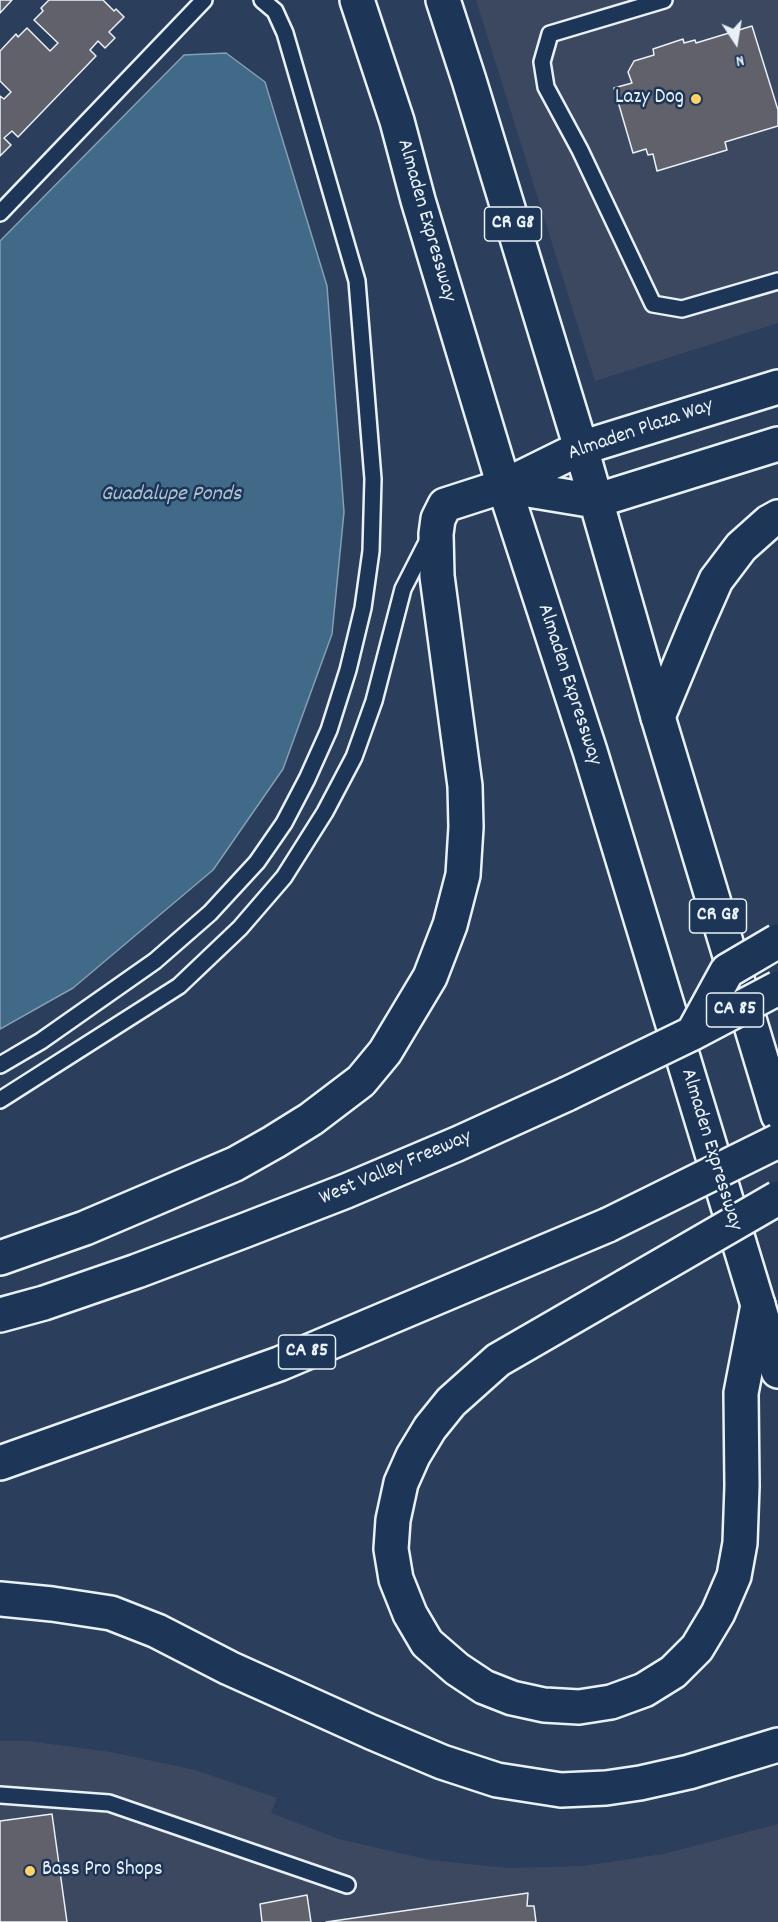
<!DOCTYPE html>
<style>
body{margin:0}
#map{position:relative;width:778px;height:1922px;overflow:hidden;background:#2b3e5b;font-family:Dekko,sans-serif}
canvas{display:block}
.north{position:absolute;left:706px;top:12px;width:60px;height:60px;-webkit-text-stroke:4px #1d3557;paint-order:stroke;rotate:168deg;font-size:16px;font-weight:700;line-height:24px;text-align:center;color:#e8f1f8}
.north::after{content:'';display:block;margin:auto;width:21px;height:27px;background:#e8f1f8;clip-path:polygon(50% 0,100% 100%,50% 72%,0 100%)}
</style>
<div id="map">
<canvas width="778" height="1922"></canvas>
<div class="north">N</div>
</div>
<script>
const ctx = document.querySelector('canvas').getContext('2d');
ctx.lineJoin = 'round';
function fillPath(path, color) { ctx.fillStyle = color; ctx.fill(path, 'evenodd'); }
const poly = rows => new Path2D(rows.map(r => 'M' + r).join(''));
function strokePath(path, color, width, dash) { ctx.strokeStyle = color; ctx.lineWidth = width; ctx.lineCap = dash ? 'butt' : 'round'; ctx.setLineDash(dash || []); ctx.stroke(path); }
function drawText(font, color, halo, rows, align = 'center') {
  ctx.font = font + ' Dekko,sans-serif'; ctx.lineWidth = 5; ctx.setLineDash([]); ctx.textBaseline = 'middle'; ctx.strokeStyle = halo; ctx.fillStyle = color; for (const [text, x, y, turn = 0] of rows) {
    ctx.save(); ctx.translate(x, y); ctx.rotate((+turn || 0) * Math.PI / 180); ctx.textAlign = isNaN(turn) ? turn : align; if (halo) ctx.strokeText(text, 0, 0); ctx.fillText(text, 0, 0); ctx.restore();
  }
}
fillPath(poly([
 [476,0,778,0,778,323,595,381],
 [0,1741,28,1741,111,1752,195,1770,277,1798,271,1813,339,1839,430,1860,508,1868,583,1866,663,1854,778,1824,778,1922,0,1922]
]), '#3b4860');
const water = poly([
 [226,53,265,82,327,286,344,512,332,634,283,769,213,870,73,988,0,1029,0,241,184,55,226,53]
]);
fillPath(water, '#416a88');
strokePath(water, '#84a0b5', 1.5);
const building = poly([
 [0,0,12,0,0,13,0,0],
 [49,0,103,0,114,11,116,9,124,17,109,32,115,38,105,48,98,41,90,50,96,56,18,137,12,131,4,138,11,145,0,156,0,96,4,99,11,92,0,81,0,51,16,34,18,37,27,28,50,51,58,43,34,20,43,11,41,8,49,0],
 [752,26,778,110,778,126,725,142,727,150,657,171,653,154,648,155,646,149,633,153,614,88,632,83,628,72,634,61,654,55,653,49,683,39,684,43,695,40,696,43,752,26],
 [52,1814,67,1922,0,1922,0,1821,52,1814],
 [528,1893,527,1906,534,1906,536,1922,326,1922,528,1893],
 [307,1895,311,1922,262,1922,260,1904,307,1895]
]);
fillPath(building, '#61616b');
strokePath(building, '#e8f1f8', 1.5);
const lane = poly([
 [664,0,550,34,542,62,546,87,580,150,653,304,682,309,778,281],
 [0,213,204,0],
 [0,1065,41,1041,155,961,210,913,257,862,284,823,307,779,329,730,348,670,363,608,371,551,373,479,357,281,285,33,275,11,262,0],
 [0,1100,179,986,240,928,284,877,325,812,354,757,374,701,403,589,429,538],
 [0,1795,109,1803,347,1885]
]);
const primary = poly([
 [357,0,397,121,418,200,504,486,590,751,778,1371],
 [443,0,469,80,581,448,658,717,778,1115],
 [504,486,581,448,778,387],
 [504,486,595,501,778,444]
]);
const highway = poly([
 [658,717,697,623,716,580,741,547,769,522,778,517],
 [0,1258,85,1228,235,1164,274,1142,311,1119,361,1081,385,1052,430,977,450,925,463,875,466,827,465,786,437,576,436,534,438,519,445,505,504,486],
 [626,1286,498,1360,451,1402,430,1428,413,1456,401,1483,393,1520,391,1549,396,1579,410,1614,427,1643,457,1669,484,1687,512,1698,544,1705,579,1707,611,1702,644,1690,673,1672,697,1648,718,1613,734,1576,740,1543,742,1486,741,1393,758,1305],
 [0,1315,44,1303,137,1271,243,1231,346,1191,457,1144,567,1094],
 [0,1463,279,1364,608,1225],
 [0,1599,52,1604,111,1613,157,1631,229,1668,371,1732,442,1762,497,1780,561,1790,606,1788,640,1783,689,1772,778,1745]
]);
strokePath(lane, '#e8f1f8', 20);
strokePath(primary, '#e8f1f8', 38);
strokePath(highway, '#e8f1f8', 38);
strokePath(lane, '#1d3557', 15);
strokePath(primary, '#1d3557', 33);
strokePath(highway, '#1d3557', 33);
const highwayBridge = poly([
 [693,1033,727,971,778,941],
 [567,1094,693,1033,778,988],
 [608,1225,778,1141],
 [626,1286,778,1198]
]);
strokePath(highwayBridge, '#e8f1f8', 38, []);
strokePath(highwayBridge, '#1d3557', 33);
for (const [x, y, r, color] of [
 [696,99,6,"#ffd166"],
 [30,1871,6,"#ffd166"]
]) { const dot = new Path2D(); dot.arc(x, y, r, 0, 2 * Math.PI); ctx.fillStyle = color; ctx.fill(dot); strokePath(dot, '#1d3557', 2); }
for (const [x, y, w] of [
 [513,224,57],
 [718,916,57],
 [735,1010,57],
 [307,1352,57]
]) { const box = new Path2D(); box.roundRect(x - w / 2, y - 17, w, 34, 4.5); ctx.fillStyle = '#1d3557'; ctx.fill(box); strokePath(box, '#e8f1f8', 1.5); }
drawText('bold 20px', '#e8f1f8', null, [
 ["CR G8",513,224],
 ["CR G8",718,916],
 ["CA 85",735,1010],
 ["CA 85",307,1352]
]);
drawText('21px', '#e8f1f8', '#1d3557', [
 ["Lazy Dog",684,99],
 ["Bass Pro Shops",42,1871,"left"]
], 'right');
drawText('21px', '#e8f1f8', '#1d3557', [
 ["Almaden Expressway",425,221,74],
 ["Almaden Plaza Way",641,431,-19],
 ["Almaden Expressway",568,685,72],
 ["Almaden Expressway",710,1150,73],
 ["West Valley Freeway",396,1169,-23]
]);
drawText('italic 22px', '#aec2d1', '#1d3557', [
 ["Guadalupe Ponds",171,496]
]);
</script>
